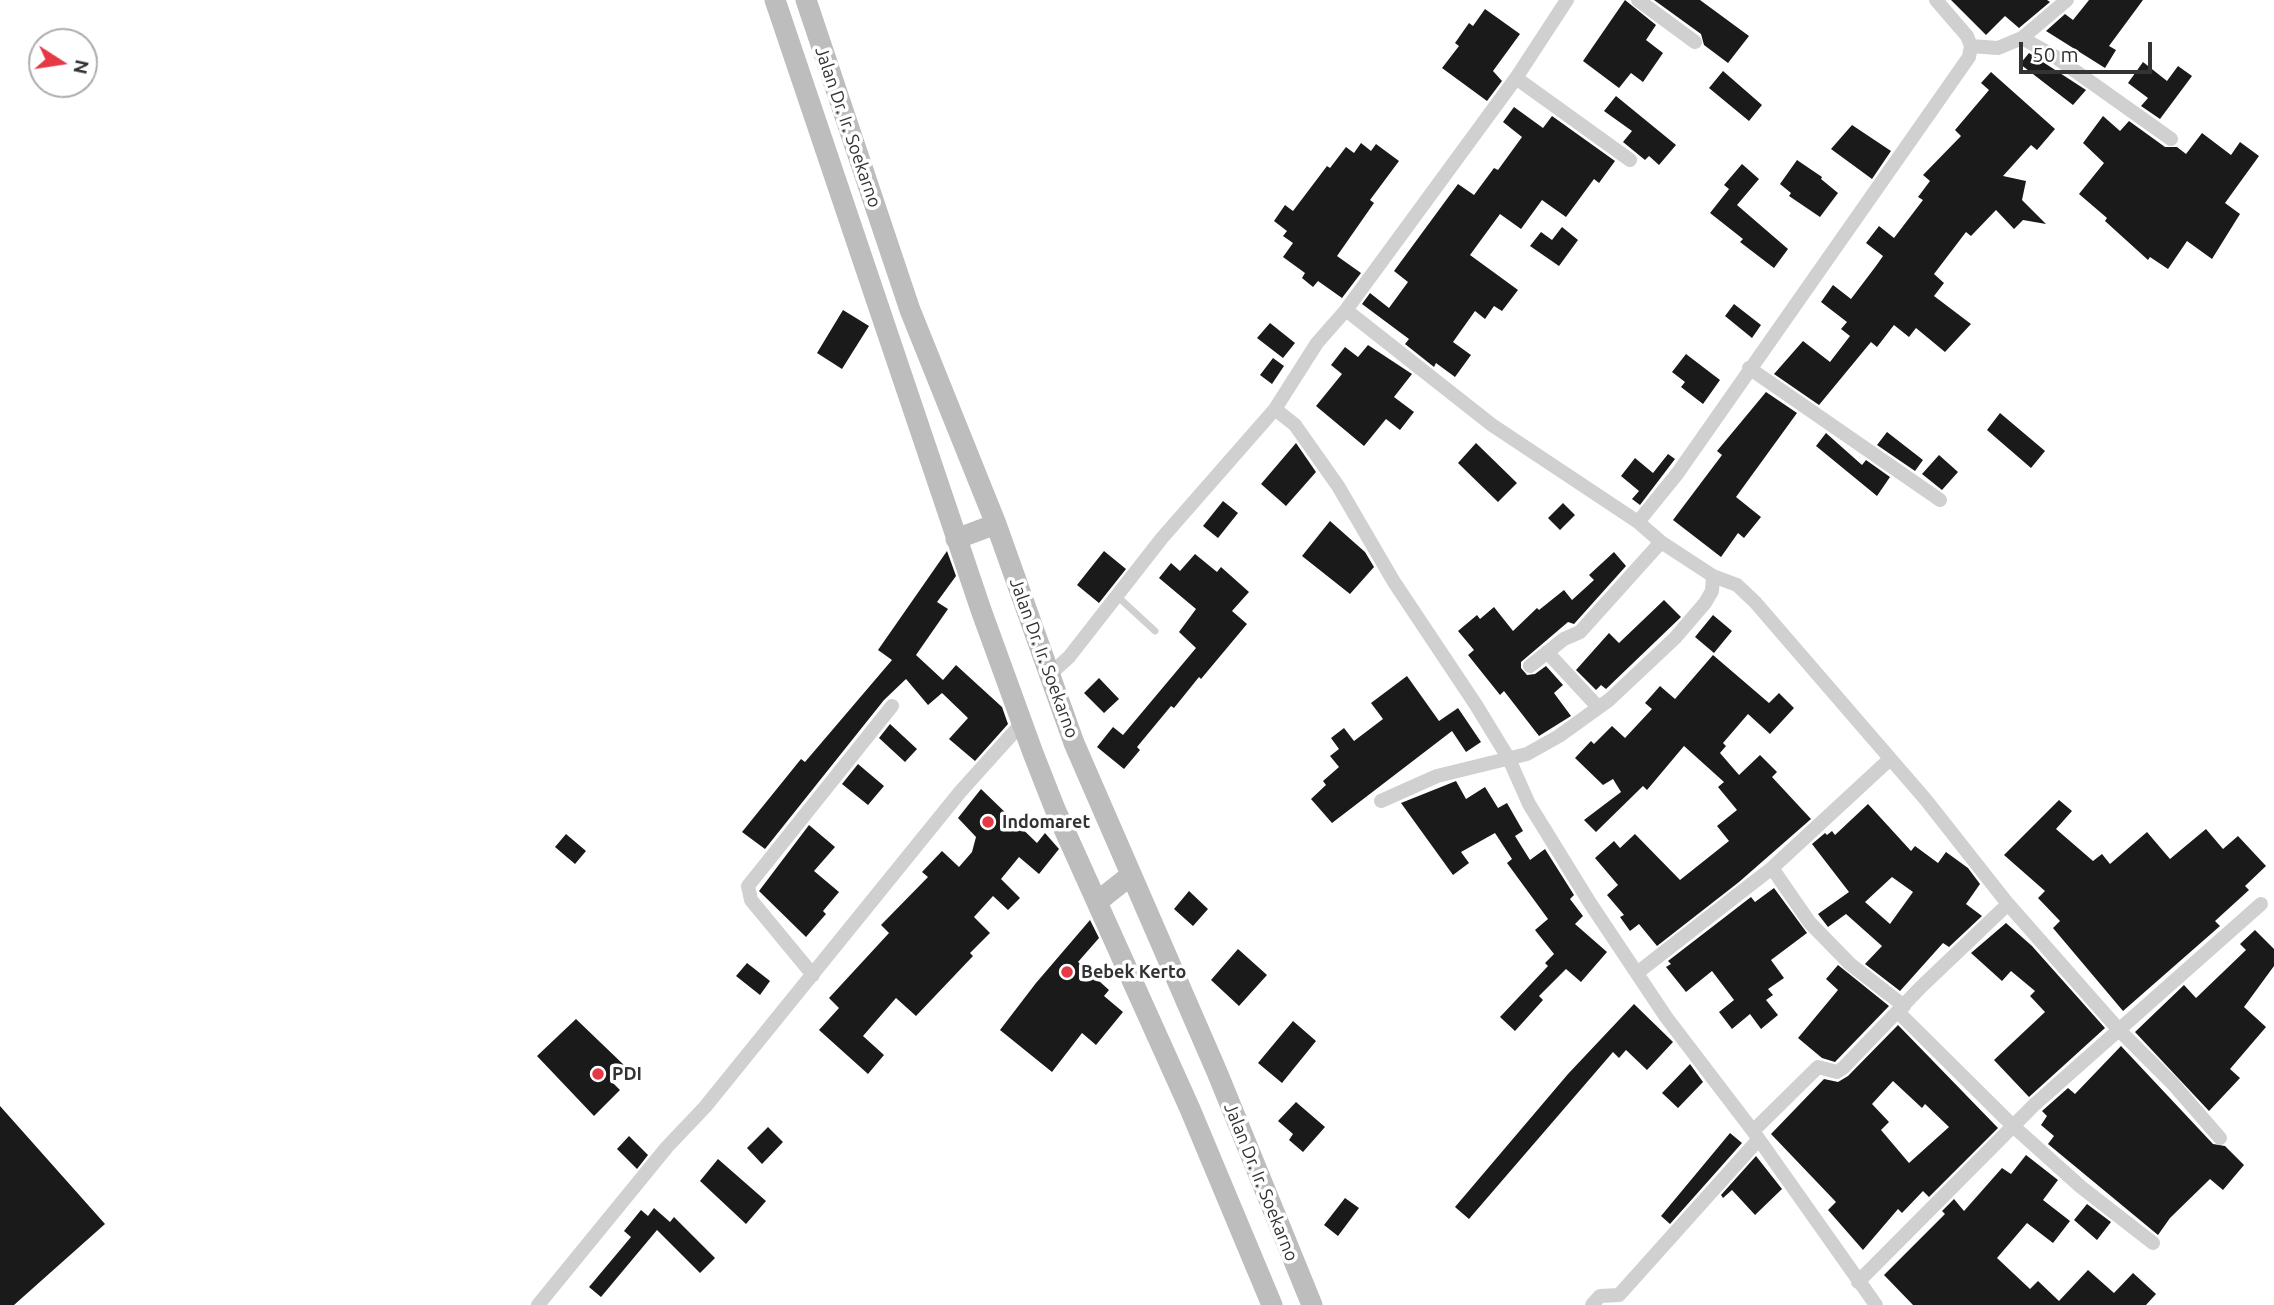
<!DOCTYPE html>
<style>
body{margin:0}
#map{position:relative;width:2274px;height:1305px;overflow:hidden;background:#fff;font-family:Ubuntu,sans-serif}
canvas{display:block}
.north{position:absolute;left:28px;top:28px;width:70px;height:70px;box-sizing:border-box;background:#fff;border:2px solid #adadad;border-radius:50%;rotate:102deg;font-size:19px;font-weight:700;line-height:28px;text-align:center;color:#333}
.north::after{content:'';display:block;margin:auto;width:24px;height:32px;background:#e63946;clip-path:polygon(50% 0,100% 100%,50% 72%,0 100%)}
.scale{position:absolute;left:2019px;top:42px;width:133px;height:32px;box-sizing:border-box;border:4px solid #333;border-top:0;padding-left:9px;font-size:21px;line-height:24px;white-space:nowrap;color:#333;-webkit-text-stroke:5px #fff;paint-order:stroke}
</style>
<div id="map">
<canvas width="2274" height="1305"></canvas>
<div class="north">N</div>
<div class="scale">50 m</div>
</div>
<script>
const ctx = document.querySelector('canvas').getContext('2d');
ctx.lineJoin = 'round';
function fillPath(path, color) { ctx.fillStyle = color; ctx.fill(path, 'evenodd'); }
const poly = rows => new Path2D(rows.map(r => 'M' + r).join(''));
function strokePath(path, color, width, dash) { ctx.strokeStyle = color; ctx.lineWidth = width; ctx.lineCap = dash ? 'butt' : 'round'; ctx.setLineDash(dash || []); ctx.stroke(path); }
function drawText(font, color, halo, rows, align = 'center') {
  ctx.font = font + ' Ubuntu,sans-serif'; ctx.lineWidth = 7; ctx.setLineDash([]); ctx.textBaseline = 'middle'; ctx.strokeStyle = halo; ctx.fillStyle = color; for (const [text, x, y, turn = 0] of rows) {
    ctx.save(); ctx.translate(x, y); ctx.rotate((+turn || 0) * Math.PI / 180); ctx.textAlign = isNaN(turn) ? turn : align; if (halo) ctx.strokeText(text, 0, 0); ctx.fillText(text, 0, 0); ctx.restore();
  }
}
fillPath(poly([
 [1625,0,1656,25,1646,40,1663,53,1643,82,1631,73,1619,88,1583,61],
 [1654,0,1700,0,1749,36,1728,63,1704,45,1701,34],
 [1951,0,2047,0,2050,2,2019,28,2005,16,1986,35],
 [2089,0,2143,0,2109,46,2116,50,2105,68,2046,31,2065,14,2073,20],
 [1485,9,1520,34,1493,71,1502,81,1487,101,1442,68,1459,46,1455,43,1469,23,1473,26],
 [2029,53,2086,90,2073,105,2020,64],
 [2143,62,2167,81,2178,66,2192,76,2160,119,2141,106,2148,98,2128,83],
 [1723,71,1762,105,1749,121,1709,88],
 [1991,72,2055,129,2037,150,2031,145,2003,176,2026,181,2022,200,2046,224,2023,220,2014,229,1996,210,1971,236,1966,232,1934,274,1944,283,1934,296,1971,324,1945,352,1916,328,1909,337,1894,325,1877,347,1871,342,1819,405,1774,374,1803,341,1830,362,1850,336,1841,329,1847,322,1821,302,1833,285,1851,299,1876,266,1883,256,1866,243,1879,226,1894,238,1923,200,1918,197,1930,181,1923,175,1961,136,1955,130,1989,90,1981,83],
 [1616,96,1676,145,1659,165,1649,156,1645,160,1623,142,1632,131,1604,111],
 [1514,107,1543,128,1552,116,1615,161,1599,183,1594,179,1566,217,1542,200,1521,229,1500,214,1470,255,1518,290,1502,311,1494,306,1485,319,1475,311,1453,342,1471,355,1455,377,1436,363,1434,367,1405,344,1409,339,1362,304,1370,293,1389,308,1408,282,1394,271,1458,184,1474,195,1494,168,1498,170,1522,137,1503,122],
 [2103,116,2120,131,2129,121,2165,147,2177,147,2186,154,2202,133,2231,155,2240,142,2259,156,2225,203,2240,214,2212,259,2187,241,2168,269,2150,257,2148,260,2105,221,2107,218,2079,194,2104,163,2083,143],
 [1852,125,1891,151,1872,179,1831,149],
 [1361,143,1371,151,1376,144,1399,161,1370,200,1374,203,1337,256,1361,273,1342,298,1318,281,1313,287,1302,278,1305,273,1283,257,1293,243,1283,236,1287,231,1274,221,1285,205,1293,211,1327,166,1330,168,1346,147,1354,153],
 [1797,160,1822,177,1821,179,1838,193,1820,217,1789,196,1791,193,1780,184],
 [1742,164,1759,179,1737,205,1788,249,1774,268,1740,242,1743,239,1710,213,1729,189,1724,185],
 [1562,227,1578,240,1559,266,1530,246,1541,232,1552,240],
 [1734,304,1761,325,1752,338,1725,316],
 [843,310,869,326,842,369,817,353],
 [1270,323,1295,343,1283,358,1257,338],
 [1368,345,1412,374,1394,397,1414,412,1400,430,1386,419,1364,446,1316,406,1342,374,1331,365,1345,347,1358,357],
 [1686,354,1720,380,1703,404,1681,387,1685,382,1672,372],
 [1273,358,1284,366,1272,384,1260,375],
 [1766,392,1797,413,1736,497,1761,517,1744,538,1738,533,1721,557,1673,520,1722,455,1717,451],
 [2000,413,2045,451,2031,468,1987,430],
 [1887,432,1923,460,1915,471,1877,445],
 [1826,433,1862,465,1866,460,1890,477,1877,496,1816,446],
 [1296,443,1316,472,1286,506,1261,484],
 [1476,443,1517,483,1498,502,1458,463],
 [1668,454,1675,459,1640,505,1632,499,1639,491,1621,476,1635,458,1653,473],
 [1939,455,1958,472,1942,490,1922,474],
 [1223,501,1238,513,1218,538,1203,526],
 [1563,503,1575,515,1560,530,1548,518],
 [1330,521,1365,552,1374,567,1350,594,1302,556],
 [947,551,956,576,937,602,948,609,916,655,943,680,956,665,1002,707,1008,724,975,761,949,739,968,718,942,693,928,705,906,679,884,700,765,849,742,832,801,759,805,762,892,660,878,650],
 [1104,551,1126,569,1099,603,1077,585],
 [1614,552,1626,566,1574,624,1568,622,1521,662,1521,668,1527,675,1535,674,1546,666,1563,685,1554,693,1571,716,1539,736,1504,691,1500,695,1468,655,1474,650,1458,631,1477,615,1480,619,1494,607,1513,631,1537,608,1539,610,1564,590,1572,600,1594,580,1589,575],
 [1195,554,1217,572,1221,567,1249,592,1232,611,1247,624,1201,679,1199,677,1174,708,1171,706,1137,747,1140,750,1124,769,1097,747,1113,727,1123,735,1196,648,1179,632,1196,609,1159,578,1171,563,1180,571],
 [1664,600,1681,617,1606,689,1601,685,1596,690,1576,670,1609,633,1619,643],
 [1713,615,1732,631,1714,653,1695,637],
 [1713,655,1769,703,1779,693,1794,708,1770,734,1748,714,1723,743,1726,746,1720,753,1739,775,1760,755,1777,772,1772,777,1811,819,1739,882,1657,946,1639,924,1630,931,1620,917,1624,915,1607,895,1618,885,1595,858,1614,841,1620,848,1635,834,1680,880,1729,841,1717,826,1737,810,1718,787,1724,782,1684,746,1647,790,1643,786,1596,832,1584,820,1621,792,1613,779,1603,785,1575,758,1591,741,1594,744,1612,726,1625,738,1652,709,1645,703,1660,686,1675,699],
 [1407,676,1439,721,1458,708,1481,742,1466,752,1452,731,1332,823,1311,799,1326,785,1323,781,1339,767,1330,756,1339,749,1331,738,1344,728,1354,741,1383,719,1371,703],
 [1099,678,1119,699,1104,713,1084,693],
 [890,724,917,749,905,762,879,738],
 [858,764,884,786,868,805,842,784],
 [1456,781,1466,799,1485,787,1498,808,1507,803,1523,831,1515,836,1530,860,1545,849,1574,895,1570,899,1583,916,1575,924,1607,952,1581,982,1566,969,1539,996,1543,1000,1515,1031,1500,1017,1548,966,1545,963,1554,954,1535,930,1548,919,1507,863,1512,859,1495,833,1461,852,1469,863,1453,875,1401,803],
 [981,789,1037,843,1045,833,1059,849,1039,874,1019,857,1001,879,1020,898,1008,910,993,896,974,917,990,933,970,953,973,956,916,1016,896,998,863,1036,884,1055,868,1074,819,1030,839,1008,829,998,889,933,881,925,928,877,922,872,942,851,959,867,972,852,976,837,958,818],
 [2059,800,2072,811,2056,829,2093,861,2102,854,2110,864,2147,832,2170,859,2206,829,2223,849,2238,836,2266,866,2245,886,2249,890,2215,921,2220,926,2123,1011,2053,928,2060,921,2038,898,2045,891,2004,855],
 [1868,804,1911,851,1915,846,1938,863,1946,852,1968,868,1980,884,1966,904,1982,916,1949,947,1943,943,1900,991,1865,964,1882,946,1846,914,1828,927,1818,914,1849,892,1812,844,1825,833,1827,835,1832,831,1835,835],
 [1892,877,1913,892,1890,924,1865,902],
 [809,825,835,847,814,871,839,892,823,911,826,914,806,937,759,891],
 [566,834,586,851,575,864,555,847],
 [1774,888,1807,933,1771,960,1784,978,1768,989,1773,995,1766,1000,1778,1015,1761,1029,1750,1014,1732,1029,1719,1012,1734,1000,1712,971,1686,992,1666,967,1671,964,1668,961,1751,897,1755,902],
 [1189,891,1208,909,1193,926,1174,909],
 [1090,920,1099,938,1078,962,1109,990,1104,996,1123,1012,1096,1045,1082,1033,1052,1072,1000,1030,1036,983],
 [2006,923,2032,946,2105,1028,2029,1097,1994,1060,2045,1012,2030,996,2035,991,2011,971,2002,981,1971,953],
 [2255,930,2274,949,2274,966,2244,1007,2266,1027,2230,1069,2240,1078,2209,1111,2135,1032,2184,985,2196,998,2246,950,2240,944],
 [1238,949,1267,975,1239,1006,1211,980],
 [747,963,770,981,760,995,736,976],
 [1838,965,1889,1006,1835,1062,1822,1058,1798,1038,1838,990,1826,979],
 [1634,1004,1673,1042,1647,1070,1626,1050,1619,1058,1613,1052,1469,1219,1455,1207,1568,1074],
 [576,1019,626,1067,611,1081,620,1090,594,1116,537,1056],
 [1293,1021,1316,1041,1282,1083,1258,1063],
 [1898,1025,1998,1128,1929,1197,1923,1191,1902,1213,1898,1209,1863,1250,1828,1210,1836,1202,1771,1134,1824,1079,1838,1082,1848,1076],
 [1893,1081,1922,1108,1925,1104,1949,1127,1909,1163,1881,1130,1889,1122,1872,1104],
 [2121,1046,2213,1144,2225,1146,2244,1165,2223,1190,2210,1179,2170,1218,2158,1235,2048,1144,2054,1136,2041,1125,2047,1116,2042,1111,2068,1088,2075,1094],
 [1690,1064,1703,1082,1678,1108,1662,1093],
 [1296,1102,1325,1127,1303,1152,1289,1140,1293,1134,1278,1121],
 [0,1106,105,1224,14,1305,0,1305],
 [768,1127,783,1142,762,1164,747,1148],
 [1730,1133,1742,1143,1670,1224,1661,1216],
 [629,1136,648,1155,637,1169,617,1149],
 [2026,1155,2058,1180,2043,1200,2070,1221,2053,1243,2027,1223,1997,1258,2030,1289,2038,1281,2059,1301,2088,1270,2114,1293,2133,1273,2156,1294,2146,1305,1913,1305,1884,1275,1945,1214,1942,1211,1954,1199,1964,1211,2002,1168,2011,1174],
 [1756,1156,1782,1189,1755,1215,1732,1190,1723,1198,1721,1195],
 [718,1159,766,1201,746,1224,700,1181],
 [1345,1198,1359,1208,1338,1236,1324,1225],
 [2087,1204,2111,1222,2097,1240,2074,1220],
 [654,1208,670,1222,674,1217,715,1258,700,1273,657,1230,601,1297,589,1287,631,1237,624,1231,641,1210,648,1216]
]), '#1a1a1a');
strokePath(poly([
 [1117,596,1155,631]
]), '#d0d0d0', 7);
strokePath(poly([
 [1638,0,1695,42],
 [2022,38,2067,0],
 [1971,46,1998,48,2022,38,2054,56,2171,139],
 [1516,78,1630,160],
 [1346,310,1492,425,1638,522],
 [1749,368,1940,500],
 [1275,409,1295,425,1338,486,1394,582,1476,705,1509,759,1529,804,1590,903,1666,1017,1753,1131,1876,1305],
 [1713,576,1737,585,1755,602,1926,800,2008,904,2119,1030,2173,1084,2220,1138],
 [1547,652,1598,707],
 [1530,666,1564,639,1580,632,1661,542],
 [1048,676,1069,657,1162,538,1275,409,1317,343,1346,310,1516,78,1567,0],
 [1381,801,1437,776,1527,754,1559,736,1609,700,1675,638,1705,603,1712,591,1713,576,1661,542,1638,522,1677,474,1969,57,1971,46,1967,36,1936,0],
 [1772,868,1810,923,1850,964,1904,1006],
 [1637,973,1772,868,1890,759],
 [813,975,751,900,748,886,892,706],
 [1899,1013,2013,1126,2081,1187,2153,1243],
 [1753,1131,1818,1067,1837,1072,1843,1068,1921,987,2008,904],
 [1858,1282,2034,1105,2261,904],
 [538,1305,667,1147,705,1107,960,792,1023,722],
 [1592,1305,1600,1296,1619,1295,1758,1140]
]), '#d0d0d0', 14);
strokePath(poly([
 [775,0,981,610,1033,753,1055,809,1190,1109,1272,1305],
 [806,0,910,310,996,524,1074,743,1217,1072,1312,1305],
 [956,539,996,524],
 [1097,902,1131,875]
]), '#bdbdbd', 21);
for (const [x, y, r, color] of [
 [988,822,7,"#e63946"],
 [1067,972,7,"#e63946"],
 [598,1074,7,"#e63946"]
]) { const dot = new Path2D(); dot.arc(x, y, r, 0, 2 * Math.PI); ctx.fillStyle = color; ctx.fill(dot); strokePath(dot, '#fff', 2.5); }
drawText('18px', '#333', '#fff', [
 ["Jalan Dr. Ir. Soekarno",848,127,71],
 ["Jalan Dr. Ir. Soekarno",1044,658,70],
 ["Jalan Dr. Ir. Soekarno",1261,1182,68]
]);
drawText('bold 18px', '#333', '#fff', [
 ["Indomaret",1002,822],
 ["Bebek Kerto",1081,972],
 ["PDI",612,1074]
], 'left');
</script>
